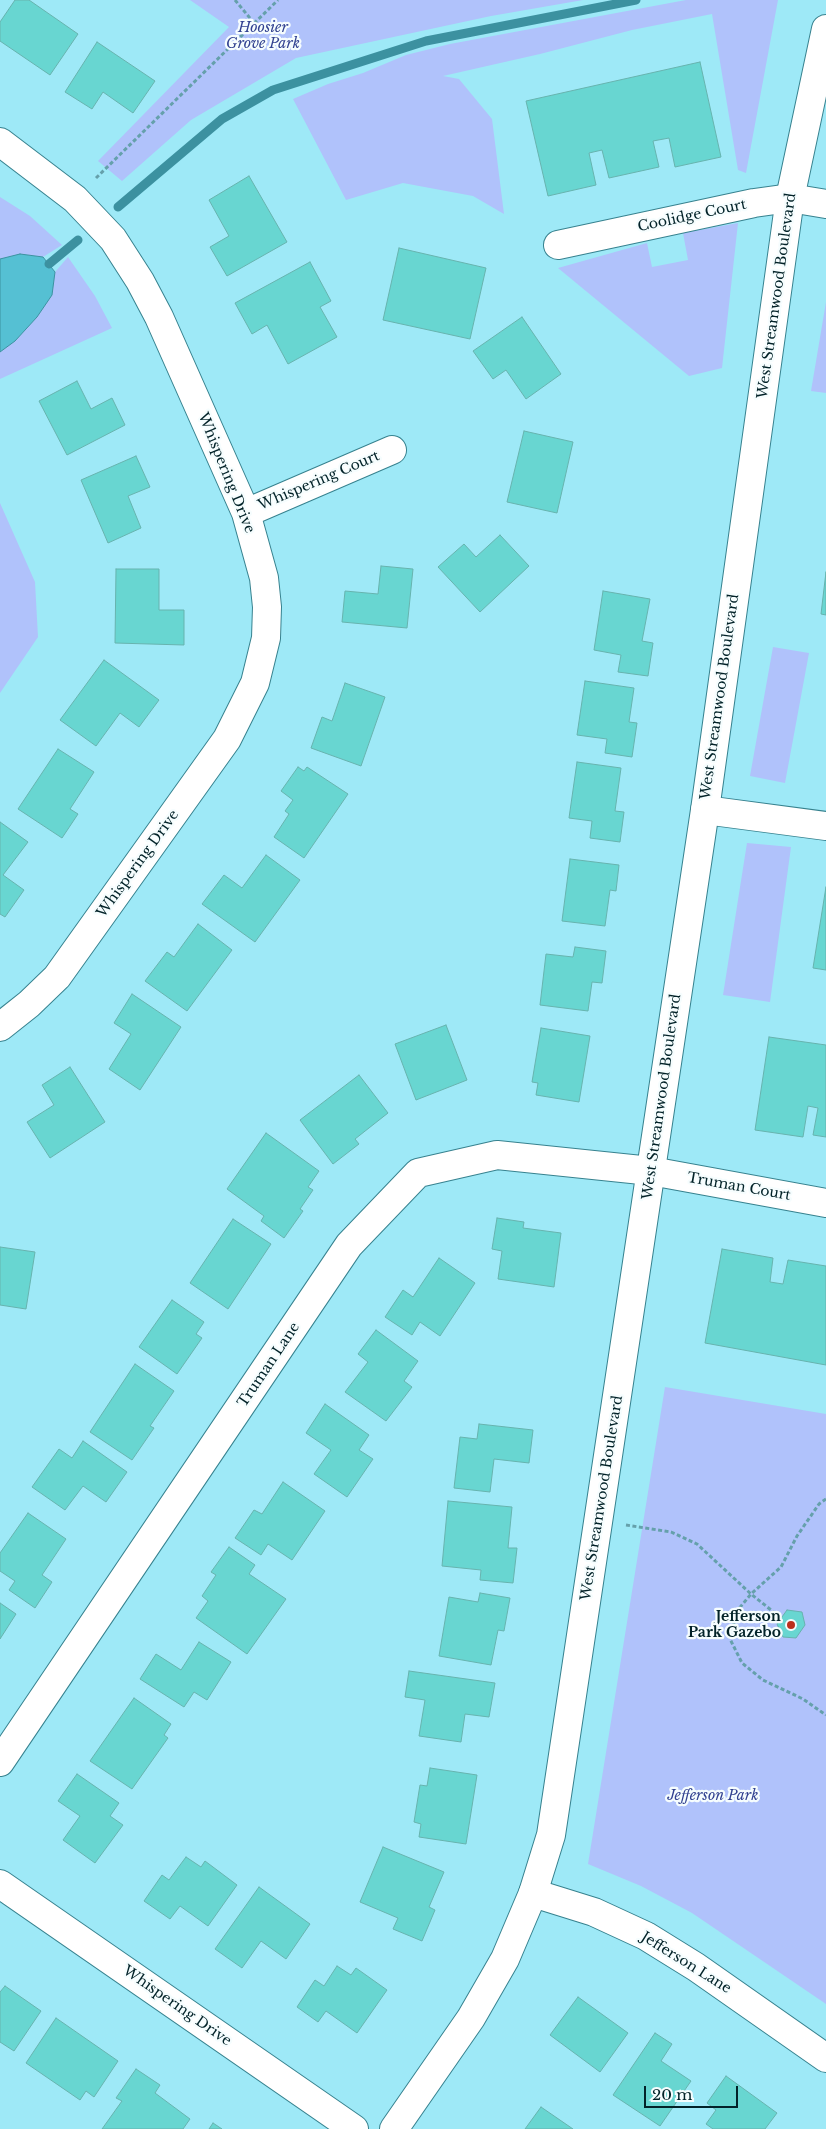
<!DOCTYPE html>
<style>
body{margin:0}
#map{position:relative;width:826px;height:2129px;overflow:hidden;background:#9ee9f7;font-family:"Libre Baskerville",serif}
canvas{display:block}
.scale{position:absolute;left:644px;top:2086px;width:94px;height:22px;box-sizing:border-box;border:2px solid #022228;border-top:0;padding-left:6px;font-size:15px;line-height:18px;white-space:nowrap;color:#022228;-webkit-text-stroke:4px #f6fdfe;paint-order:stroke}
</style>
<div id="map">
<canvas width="826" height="2129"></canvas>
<div class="scale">20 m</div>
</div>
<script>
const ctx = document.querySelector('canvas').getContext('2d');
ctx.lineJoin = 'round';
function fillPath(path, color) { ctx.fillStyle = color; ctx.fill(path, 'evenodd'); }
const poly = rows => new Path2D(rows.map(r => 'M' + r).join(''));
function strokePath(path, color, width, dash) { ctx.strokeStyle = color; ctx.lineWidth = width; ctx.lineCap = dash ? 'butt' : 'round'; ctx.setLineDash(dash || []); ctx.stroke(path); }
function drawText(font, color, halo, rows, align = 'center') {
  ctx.font = font + ' "Libre Baskerville",serif'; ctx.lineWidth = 4.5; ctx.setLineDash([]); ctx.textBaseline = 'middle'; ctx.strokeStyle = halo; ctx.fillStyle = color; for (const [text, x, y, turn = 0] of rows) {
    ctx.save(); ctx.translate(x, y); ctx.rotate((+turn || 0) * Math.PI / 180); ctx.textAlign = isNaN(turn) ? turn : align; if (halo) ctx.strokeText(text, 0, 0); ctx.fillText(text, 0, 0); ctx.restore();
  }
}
fillPath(poly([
 [190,0,583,0,491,16,296,58,191,120,122,181,98,161,229,27],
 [686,0,778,0,746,173,738,170,712,14,632,30,540,54,443,76,459,79,492,119,504,214,473,196,403,183,346,200,293,99,328,84,363,73,406,55,450,44],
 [0,197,30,216,62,245,43,257,20,254,0,259],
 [738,223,722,368,689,376,558,268,647,243,652,267,688,260,683,233],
 [68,257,95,296,112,328,0,379,0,352,15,341,37,317,52,295,55,272],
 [826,302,826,393,811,391],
 [0,503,35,582,38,637,0,693],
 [773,647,809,653,785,783,750,776],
 [747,843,791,847,770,1002,723,995],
 [665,1387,826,1414,826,2004,692,1913,641,1886,588,1864]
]), '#b0c2fb');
const water = poly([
 [20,254,43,257,55,272,52,295,37,317,15,341,0,352,0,259,20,254]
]);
fillPath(water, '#55c0d3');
strokePath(water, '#3c91a0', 1);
strokePath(poly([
 [118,207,222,119,273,90,426,41,636,0],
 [49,264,78,240]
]), '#3c91a0', 9);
const building = poly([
 [15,0,29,0,78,34,50,75,0,41,0,22,15,0],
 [97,42,155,81,133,113,103,92,92,109,65,92,97,42],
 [700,62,721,157,675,167,669,138,653,141,659,167,609,178,602,150,589,153,596,185,548,196,526,101,700,62],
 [249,176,287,242,227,276,210,247,229,236,209,200,249,176],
 [399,248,486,268,470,339,383,320,399,248],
 [310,262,331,301,320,307,337,337,288,364,267,325,252,334,235,303,310,262],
 [522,317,561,374,526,399,506,370,493,379,473,351,522,317],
 [77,381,91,409,112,398,125,425,67,455,39,401,77,381],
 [524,431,573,442,557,513,507,502,524,431],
 [136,456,150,487,128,496,141,528,108,543,81,480,136,456],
 [500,535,529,566,480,612,438,567,464,544,476,557,500,535],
 [381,566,413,569,407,628,342,622,345,591,378,594,381,566],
 [116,569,159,569,159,610,184,610,184,645,115,643,116,569],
 [826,572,826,615,821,614,826,572],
 [603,591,650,599,642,641,653,643,648,676,618,672,621,655,594,650,603,591],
 [104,660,159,700,139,727,120,713,96,746,60,720,104,660],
 [585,681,634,688,629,722,637,723,632,757,605,753,607,739,577,735,585,681],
 [345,683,385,697,361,766,311,748,322,717,332,721,345,683],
 [58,749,94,772,70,809,78,814,62,838,18,809,58,749],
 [577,762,621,768,615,811,624,812,620,842,590,838,592,821,569,818,577,762],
 [298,767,304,771,307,767,348,794,304,858,274,837,289,814,285,811,293,800,281,791,298,767],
 [0,822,28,842,3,875,24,890,5,917,0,914,0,822],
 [266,855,300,880,255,942,202,904,224,875,242,888,266,855],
 [570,859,619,865,616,891,610,890,605,926,562,921,570,859],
 [826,887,826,970,813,968,826,887],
 [198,924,232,950,187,1011,145,981,167,952,174,957,198,924],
 [575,947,606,951,602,983,592,982,588,1011,540,1005,546,954,573,957,575,947],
 [132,994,181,1027,140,1090,109,1069,131,1034,114,1023,132,994],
 [446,1025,467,1080,416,1100,395,1044,446,1025],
 [541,1028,590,1036,579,1102,536,1095,538,1083,532,1082,541,1028],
 [769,1037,826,1045,826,1137,813,1135,818,1108,808,1106,803,1137,755,1130,769,1037],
 [70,1067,105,1122,50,1158,27,1122,54,1105,42,1085,70,1067],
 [359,1075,388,1113,355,1139,359,1144,333,1164,300,1120,359,1075],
 [266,1133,319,1171,308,1187,313,1190,300,1209,303,1211,284,1238,261,1221,264,1216,227,1189,266,1133],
 [497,1218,524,1222,523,1228,561,1233,554,1287,498,1279,502,1251,492,1249,497,1218],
 [233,1219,271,1244,228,1309,190,1283,233,1219],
 [0,1247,35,1252,26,1309,0,1305,0,1247],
 [722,1249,773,1258,770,1282,783,1284,788,1260,826,1266,826,1365,705,1343,722,1249],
 [439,1258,475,1283,440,1336,420,1322,412,1335,385,1317,403,1290,413,1297,439,1258],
 [172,1300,204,1322,196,1334,202,1338,177,1374,139,1347,172,1300],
 [376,1330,418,1361,404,1381,412,1387,386,1421,345,1392,368,1362,358,1354,376,1330],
 [135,1364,174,1391,150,1426,154,1428,132,1460,90,1432,135,1364],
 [325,1404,369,1435,359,1450,373,1459,347,1497,314,1474,331,1450,306,1433,325,1404],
 [479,1424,533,1430,529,1463,494,1459,490,1492,454,1488,460,1437,477,1439,479,1424],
 [83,1441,127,1472,106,1502,83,1486,65,1510,32,1487,59,1449,72,1458,83,1441],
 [283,1482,325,1511,292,1560,268,1544,261,1555,235,1538,254,1510,262,1514,283,1482],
 [448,1501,512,1507,508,1548,517,1548,513,1583,480,1580,481,1570,442,1566,448,1501],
 [28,1513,66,1539,42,1575,52,1582,35,1608,9,1590,15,1581,0,1571,0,1553,28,1513],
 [229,1547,255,1565,249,1574,286,1599,247,1654,196,1618,208,1601,202,1596,216,1575,211,1572,229,1547],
 [480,1593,510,1598,504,1631,498,1630,491,1665,439,1656,449,1597,478,1602,480,1593],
 [0,1603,16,1614,0,1639,0,1603],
 [787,1610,802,1612,805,1625,796,1638,783,1637,777,1624,787,1610],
 [199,1642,231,1662,207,1700,194,1692,184,1707,140,1679,156,1654,181,1670,199,1642],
 [409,1671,495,1683,489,1717,465,1714,461,1742,419,1736,425,1700,405,1697,409,1671],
 [134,1698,171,1724,164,1735,168,1738,132,1789,90,1761,134,1698],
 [430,1768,477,1775,466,1844,419,1837,421,1824,414,1822,420,1785,427,1786,430,1768],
 [77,1774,119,1803,110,1816,123,1825,95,1863,63,1840,80,1816,58,1801,77,1774],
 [383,1847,444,1872,429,1907,435,1910,422,1941,393,1929,398,1918,360,1902,383,1847],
 [186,1857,201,1867,205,1861,237,1885,208,1926,180,1906,170,1919,144,1901,162,1875,169,1880,186,1857],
 [259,1887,310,1924,286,1959,261,1941,242,1968,215,1949,259,1887],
 [337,1966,351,1975,356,1968,387,1990,357,2033,326,2011,318,2022,297,2007,315,1980,324,1986,337,1966],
 [5,1986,41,2011,14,2051,0,2042,0,1992,5,1986],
 [578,1997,628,2033,600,2072,550,2035,578,1997],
 [56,2018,118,2061,94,2097,86,2091,80,2100,26,2063,56,2018],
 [655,2033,672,2044,661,2061,691,2081,660,2126,613,2095,655,2033],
 [136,2069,160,2085,155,2093,190,2119,183,2129,102,2129,122,2101,116,2098,136,2069],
 [726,2076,777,2113,765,2129,713,2129,706,2124,716,2110,707,2103,726,2076],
 [541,2107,573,2129,525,2129,541,2107],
 [213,2123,222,2129,209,2129,213,2123]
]);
fillPath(building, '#68d6d1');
strokePath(building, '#67b3ae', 1);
const minor = poly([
 [0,142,75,199,113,239,140,281,159,317,246,513,264,578,267,607,266,638,255,683,227,739,57,977,29,1004,0,1027],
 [558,245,754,203,790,198,826,204],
 [246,513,392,450],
 [705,810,826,826],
 [0,1762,349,1245,418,1173,497,1155,651,1171,826,1203],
 [0,1884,354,2129],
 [533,1893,594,1912,646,1936,696,1967,826,2058]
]);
const tertiary = poly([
 [394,2129,471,2018,505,1959,533,1893,551,1835,705,810,790,198,826,29]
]);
strokePath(minor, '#37828f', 30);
strokePath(tertiary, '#37828f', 30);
strokePath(poly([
 [235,0,254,23],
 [96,178,278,0],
 [826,1499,819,1504,797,1536,781,1567,751,1594,737,1611,730,1639,742,1663,763,1680,803,1699,826,1715],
 [626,1525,671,1532,697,1544,751,1594,781,1618]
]), '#65a0ab', 3, [4, 2.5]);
strokePath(minor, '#fff', 28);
strokePath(tertiary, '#fff', 28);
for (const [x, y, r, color] of [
 [791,1625,5,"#bc301e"]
]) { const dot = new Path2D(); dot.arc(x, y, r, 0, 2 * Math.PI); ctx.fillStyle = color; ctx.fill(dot); strokePath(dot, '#f6fdfe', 2); }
drawText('italic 14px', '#324291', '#f6fdfe', [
 ["Hoosier",263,28],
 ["Grove Park",263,44],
 ["Jefferson Park",713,1796]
]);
drawText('14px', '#022228', '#f6fdfe', [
 ["Coolidge Court",692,216,-12],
 ["West Streamwood Boulevard",777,296,-82],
 ["Whispering Drive",226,473,68],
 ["Whispering Court",319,481,-23],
 ["West Streamwood Boulevard",720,697,-82],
 ["Whispering Drive",138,864,-54],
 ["West Streamwood Boulevard",662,1097,-82],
 ["Truman Court",739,1187,10],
 ["Truman Lane",269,1365,-56],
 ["West Streamwood Boulevard",602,1498,-81],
 ["Jefferson Lane",686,1963,32],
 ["Whispering Drive",177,2006,35]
]);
drawText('bold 14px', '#022228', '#f6fdfe', [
 ["Jefferson",781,1617],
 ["Park Gazebo",781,1633]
], 'right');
</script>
